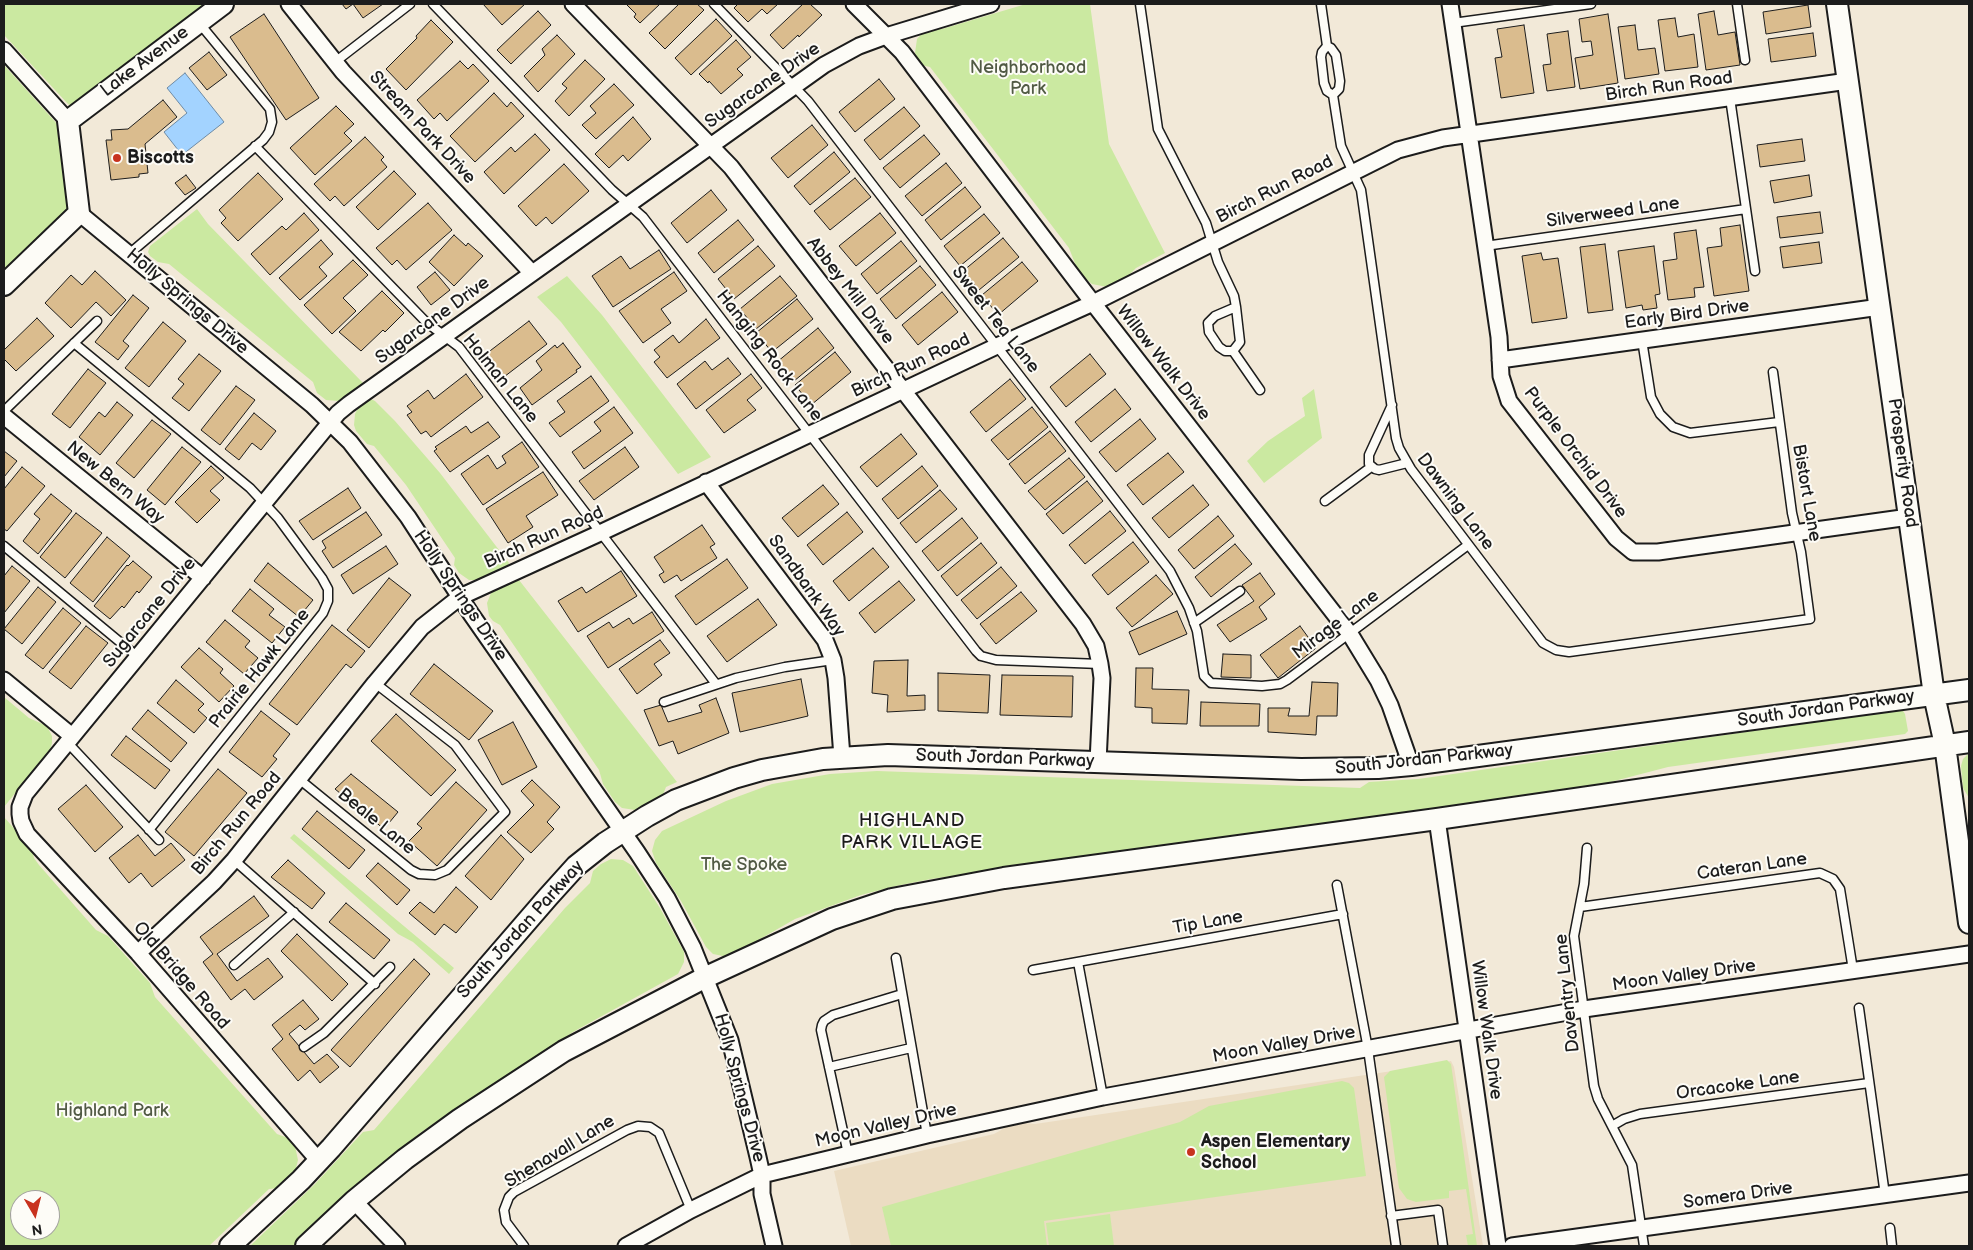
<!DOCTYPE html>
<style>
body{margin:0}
#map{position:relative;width:1973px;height:1250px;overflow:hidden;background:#f2e9d8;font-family:"Balsamiq Sans",sans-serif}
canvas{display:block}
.frame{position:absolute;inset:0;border:5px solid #1c1c1c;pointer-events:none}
.north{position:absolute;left:10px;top:1190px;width:50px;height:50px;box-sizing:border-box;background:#fdfcf7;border:1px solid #a3a29f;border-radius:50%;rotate:172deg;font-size:14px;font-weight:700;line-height:20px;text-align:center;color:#1c1c1c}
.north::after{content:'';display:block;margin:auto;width:18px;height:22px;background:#c8321e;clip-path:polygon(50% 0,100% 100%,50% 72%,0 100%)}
</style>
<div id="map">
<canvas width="1973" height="1250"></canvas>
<div class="frame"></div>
<div class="north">N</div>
</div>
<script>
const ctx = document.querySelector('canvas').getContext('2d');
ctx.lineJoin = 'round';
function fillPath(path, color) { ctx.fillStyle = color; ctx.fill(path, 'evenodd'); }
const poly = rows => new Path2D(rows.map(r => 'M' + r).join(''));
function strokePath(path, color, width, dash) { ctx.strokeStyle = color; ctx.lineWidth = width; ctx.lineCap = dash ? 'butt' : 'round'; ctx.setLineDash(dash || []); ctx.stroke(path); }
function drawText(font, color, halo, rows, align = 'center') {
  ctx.font = font + ' "Balsamiq Sans",sans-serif'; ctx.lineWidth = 4; ctx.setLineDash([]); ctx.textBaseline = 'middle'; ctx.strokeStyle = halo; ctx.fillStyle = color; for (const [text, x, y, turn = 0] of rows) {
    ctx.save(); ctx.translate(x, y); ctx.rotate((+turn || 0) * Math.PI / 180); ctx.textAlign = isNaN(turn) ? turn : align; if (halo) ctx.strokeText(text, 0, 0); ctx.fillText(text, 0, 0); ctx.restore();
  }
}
fillPath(poly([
 [1451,1061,1454,1067,1483,1246,851,1246,834,1171,994,1134,1010,1125,1024,1123,1035,1124,1399,1070]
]), '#ebdcc2');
fillPath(poly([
 [4,4,212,4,73,107,68,104,4,35],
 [1026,4,1090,4,1109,144,1165,253,1136,268,1124,280,1107,287,1092,284,1086,279,1076,266,1069,248,930,67,921,65,915,53,917,39,925,30,938,27,942,29],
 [4,65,59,126,68,207,64,216,4,273],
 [197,209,208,224,364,384,339,401,326,400,317,393,313,382,169,264,158,262,150,256,148,252,150,246],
 [567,276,602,315,711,457,678,474,561,322,537,297],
 [1314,389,1322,438,1264,483,1247,461,1268,441,1305,416,1302,398],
 [369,398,375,401,395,421,440,473,509,563,508,567,481,580,469,580,459,573,454,565,455,558,406,485,374,446,367,444,356,431,354,425,355,414,358,408],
 [519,580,677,782,666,787,662,797,641,809,635,810,622,808,615,802,603,784,599,770,500,625,493,621,489,616,487,603,491,593,495,590],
 [4,697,29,718,47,726,52,736,52,743,50,750,4,807],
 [1899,710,1903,711,1905,714,1908,731,1905,734,1668,767,1595,786,931,879,896,886,861,895,795,919,734,954,723,956,713,954,706,947,681,901,656,863,652,851,655,840,662,831,726,801,772,784,830,774,877,771,1360,788,1369,782,1418,779],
 [1969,753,1969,798,1963,788,1961,766,1963,759],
 [4,817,32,849,34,858,39,865,96,930,108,936,150,983,155,997,277,1134,288,1138,295,1146,298,1160,295,1172,279,1188,269,1189,209,1246,4,1246],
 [20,1200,50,1200,50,1230,20,1230],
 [294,834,454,968,449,974,413,942,398,934,290,838],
 [611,859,623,860,633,866,660,908,684,952,684,962,678,974,573,1032,516,1074,448,1114,420,1133,367,1179,296,1246,250,1246,315,1184,363,1132,374,1130,565,908,590,883,593,871,601,864],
 [1447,1060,1451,1064,1477,1246,1468,1246,1466,1235,1473,1234,1466,1189,1449,1191,1449,1198,1416,1202,1407,1199,1399,1188,1384,1077,1390,1071],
 [1342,1081,1349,1083,1354,1088,1366,1176,1044,1221,1047,1246,891,1246,882,1207,1180,1122,1209,1106],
 [1110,1214,1114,1246,1049,1246,1046,1223]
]), '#cbe9a1');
const water = poly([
 [185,73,224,122,182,155,164,132,187,113,167,88,185,73]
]);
fillPath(water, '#a3d3ff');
strokePath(water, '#6d8aa4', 1);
const building = poly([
 [342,4,383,4,363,18,353,4,346,9,342,4],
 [483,4,525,4,502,25,483,4],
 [626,4,660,4,640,23,634,17,636,14,626,4],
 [679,4,697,4,704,10,665,49,649,33,679,4],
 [738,4,778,4,767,14,762,9,748,22,734,8,738,4],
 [803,4,810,4,822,15,799,37,798,35,783,49,770,35,803,4],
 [1808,5,1811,27,1766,34,1763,12,1808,5],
 [538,11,551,25,511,64,497,50,538,11],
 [1714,11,1718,35,1735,32,1740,65,1706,70,1698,14,1714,11],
 [264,14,319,98,286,120,230,37,264,14],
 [1608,14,1618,83,1580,89,1575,58,1593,55,1591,41,1582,42,1579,19,1608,14],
 [1675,18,1678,37,1694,34,1698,67,1665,71,1658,20,1675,18],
 [716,19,732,36,691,75,675,58,716,19],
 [431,20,453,42,406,90,386,69,417,38,416,36,431,20],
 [1524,25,1534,93,1501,98,1495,58,1502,57,1497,29,1524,25],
 [1635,25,1638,50,1655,48,1659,74,1625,79,1618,27,1635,25],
 [1568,31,1575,87,1547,91,1543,65,1551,64,1547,34,1568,31],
 [1813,33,1816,56,1771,62,1768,39,1813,33],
 [557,35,575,54,538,92,524,76,545,55,542,49,557,35],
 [736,40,751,57,737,69,743,75,721,94,709,81,708,83,699,74,736,40],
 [209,52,227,75,207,90,189,68,209,52],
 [585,60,605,79,569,116,555,101,567,88,562,84,585,60],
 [460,61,468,69,473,64,489,81,447,121,440,113,434,119,417,100,460,61],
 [879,79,895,99,855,132,839,112,879,79],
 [614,84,634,105,596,139,582,125,596,113,590,106,614,84],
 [494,93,507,107,511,102,524,116,475,162,450,136,494,93],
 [163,100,177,117,145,144,148,173,139,174,139,177,111,180,106,140,112,140,111,130,128,129,163,100],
 [336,106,354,124,344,133,352,141,315,175,290,148,336,106],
 [904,107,920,126,880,160,864,140,904,107],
 [633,117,651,139,628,161,623,155,609,168,595,154,633,117],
 [812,125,828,145,788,178,771,158,812,125],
 [535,134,550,150,504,194,484,172,511,147,515,152,535,134],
 [924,135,940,154,900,188,883,168,924,135],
 [365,137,384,157,381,160,387,167,344,206,335,196,330,201,314,184,365,137],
 [1802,139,1805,161,1760,167,1757,145,1802,139],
 [834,152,850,172,810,205,794,186,834,152],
 [946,163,962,183,922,216,905,196,946,163],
 [564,164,589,191,552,224,546,217,536,226,518,206,564,164],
 [394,171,416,194,378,230,356,207,394,171],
 [258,173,283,199,238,241,221,223,226,218,219,210,258,173],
 [186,175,196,188,185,195,175,183,186,175],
 [1809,175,1812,196,1774,203,1770,181,1809,175],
 [855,178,871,197,830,230,814,211,855,178],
 [965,187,981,207,941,240,925,220,965,187],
 [711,190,727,210,687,243,671,223,711,190],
 [428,203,452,230,406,270,397,260,392,265,376,248,428,203],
 [1820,212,1823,233,1780,238,1777,217,1820,212],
 [304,213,319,230,270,275,251,254,282,226,286,230,304,213],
 [880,213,896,233,856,266,839,246,880,213],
 [984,214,1000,233,960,266,944,246,984,214],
 [738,220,754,240,714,273,698,253,738,220],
 [1740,225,1749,291,1714,296,1707,248,1722,246,1720,228,1740,225],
 [1696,230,1704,287,1694,288,1695,297,1668,300,1663,261,1677,259,1674,233,1696,230],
 [454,235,466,246,468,243,483,256,454,286,429,262,454,235],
 [1003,238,1019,257,979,290,963,271,1003,238],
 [321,240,333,254,319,267,327,276,300,300,279,278,321,240],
 [901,241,917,261,877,294,861,274,901,241],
 [1819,242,1822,263,1783,268,1780,247,1819,242],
 [1605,244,1613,310,1588,313,1580,247,1605,244],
 [758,246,775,266,734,299,718,279,758,246],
 [1654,246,1660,294,1655,295,1657,308,1643,310,1642,305,1626,308,1618,251,1654,246],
 [659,250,671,269,613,307,592,276,621,256,630,269,659,250],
 [1541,253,1543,260,1558,258,1567,318,1532,323,1522,256,1541,253],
 [353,260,368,275,343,298,356,311,332,334,304,305,353,260],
 [1022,262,1038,281,998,315,982,295,1022,262],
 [920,266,936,285,896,319,880,299,920,266],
 [95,271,126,300,111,316,96,302,71,328,45,303,71,275,82,285,95,271],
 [435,272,450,290,431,305,417,287,435,272],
 [674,272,687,291,661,309,671,323,643,343,619,311,674,272],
 [780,276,797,296,756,329,740,309,780,276],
 [382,291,404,313,385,332,383,330,361,351,339,332,382,291],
 [942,292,958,312,918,345,902,325,942,292],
 [133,295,149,308,123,341,129,346,118,360,95,342,133,295],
 [797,299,813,319,772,352,756,333,797,299],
 [37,318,54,336,16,371,4,359,4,350,37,318],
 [706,319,720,338,667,378,654,362,660,357,654,350,673,335,679,343,706,319],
 [529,321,547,344,500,380,482,357,529,321],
 [163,322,186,341,149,387,125,368,163,322],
 [818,328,834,348,794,381,777,362,818,328],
 [563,343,581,367,576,370,577,372,532,405,520,388,542,370,536,361,555,345,557,348,563,343],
 [835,352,851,372,811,405,795,385,835,352],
 [199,354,221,371,189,411,172,398,184,384,178,379,199,354],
 [1090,354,1106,374,1066,407,1050,387,1090,354],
 [728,358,741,374,696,409,677,384,705,361,712,370,728,358],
 [88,369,106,383,70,428,52,414,88,369],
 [466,374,483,397,431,437,426,431,421,434,407,415,412,412,407,406,428,390,434,399,466,374],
 [751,374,762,388,747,400,756,410,724,433,706,410,751,374],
 [591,376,609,401,560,437,549,423,565,412,557,401,591,376],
 [1010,379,1026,399,986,432,970,412,1010,379],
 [236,386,255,400,220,445,201,430,236,386],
 [1115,389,1131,409,1091,442,1075,422,1115,389],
 [117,402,133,415,100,455,79,437,99,412,105,417,117,402],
 [614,407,633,433,584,469,572,452,601,431,594,422,614,407],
 [1032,407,1048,427,1008,460,991,440,1032,407],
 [254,413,276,431,261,450,252,443,239,460,225,449,254,413],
 [1140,419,1156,439,1116,472,1099,452,1140,419],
 [152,420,171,434,134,478,116,463,152,420],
 [488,422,500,437,450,472,434,451,437,449,435,447,466,426,471,433,488,422],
 [1050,431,1066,451,1025,484,1009,464,1050,431],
 [901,434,917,454,877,487,860,467,901,434],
 [522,442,539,467,483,505,461,474,488,455,497,469,506,463,502,456,522,442],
 [182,447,201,462,165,505,147,490,182,447],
 [625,447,639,467,594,500,579,481,625,447],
 [4,451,17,461,4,477,4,451],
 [1168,453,1184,472,1143,505,1127,485,1168,453],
 [1069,458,1085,477,1045,510,1028,491,1069,458],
 [211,466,224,478,210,491,220,500,197,523,175,502,211,466],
 [922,466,938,486,898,519,882,499,922,466],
 [22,467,45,486,7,531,4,529,4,489,22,467],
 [543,472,558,495,526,516,533,527,508,543,486,509,543,472],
 [1087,481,1103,501,1063,534,1046,514,1087,481],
 [823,485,839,504,798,537,782,518,823,485],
 [1193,485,1209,505,1169,538,1152,518,1193,485],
 [348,488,361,508,313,540,299,521,348,488],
 [940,490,957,509,916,543,900,523,940,490],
 [51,494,72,511,38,554,23,541,40,519,34,514,51,494],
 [1110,511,1126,531,1085,564,1069,545,1110,511],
 [366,512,382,535,333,568,322,551,326,548,322,541,366,512],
 [847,512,863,532,823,565,807,545,847,512],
 [76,513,102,533,65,578,40,557,76,513],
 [1218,516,1234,536,1194,569,1178,550,1218,516],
 [962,518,978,538,938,571,922,551,962,518],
 [702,525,715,544,710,547,717,558,681,581,677,575,664,583,659,575,664,572,654,557,702,525],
 [107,537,130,556,93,602,70,583,107,537],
 [1133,542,1149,562,1108,595,1092,575,1133,542],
 [981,543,997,563,957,596,941,576,981,543],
 [1235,544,1252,564,1211,597,1195,577,1235,544],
 [386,546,398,564,353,594,341,575,386,546],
 [873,548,889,567,849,601,833,581,873,548],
 [727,559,748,588,696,625,675,596,727,559],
 [133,561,152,577,139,593,137,591,124,608,122,606,110,619,94,606,127,565,128,566,133,561],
 [268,563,313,600,299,617,254,581,268,563],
 [12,566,30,581,4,613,4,576,12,566],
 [1001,567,1017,586,977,619,961,600,1001,567],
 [621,571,637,596,578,632,558,601,582,587,586,593,621,571],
 [1260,573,1275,594,1259,607,1267,619,1230,642,1217,625,1254,601,1242,585,1260,573],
 [1156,575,1173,594,1132,627,1116,608,1156,575],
 [389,578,411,595,369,648,347,630,389,578],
 [899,581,915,600,875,633,859,613,899,581],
 [38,587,56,602,22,644,4,629,38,587],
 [250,589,274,609,269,615,285,627,272,643,232,611,250,589],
 [1021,592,1037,611,996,644,980,624,1021,592],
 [758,599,777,625,727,662,707,636,758,599],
 [63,608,81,623,43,669,25,655,63,608],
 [1177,611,1187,634,1139,655,1129,632,1177,611],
 [652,612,664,631,608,668,587,636,609,622,613,628,629,618,633,624,652,612],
 [225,620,250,641,245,647,258,658,244,674,206,642,225,620],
 [332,625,365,651,351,668,346,664,297,725,269,704,332,625],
 [86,626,108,643,71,689,49,672,86,626],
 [1300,626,1316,648,1278,678,1260,655,1300,626],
 [660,640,670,653,654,664,662,675,637,694,619,669,660,640],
 [199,648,223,669,220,673,234,686,219,702,181,667,199,648],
 [1223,654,1251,655,1251,678,1221,677,1223,654],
 [908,660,907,696,925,695,925,710,887,712,888,695,872,693,874,661,908,660],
 [434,664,493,711,469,740,410,694,434,664],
 [1136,668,1153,668,1152,689,1189,690,1187,724,1152,723,1152,708,1135,707,1136,668],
 [938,673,990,675,988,713,938,711,938,673],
 [1002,675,1073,676,1072,717,1000,715,1002,675],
 [801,679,808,716,740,732,732,693,801,679],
 [176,680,204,704,198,710,207,718,194,733,157,703,176,680],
 [1312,682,1338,683,1337,716,1317,716,1316,735,1268,732,1268,708,1290,708,1288,716,1309,716,1312,682],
 [716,698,729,733,678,754,673,741,659,746,644,710,661,705,668,722,702,712,699,705,716,698],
 [1201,702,1260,704,1259,726,1200,726,1201,702],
 [148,710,187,743,171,762,132,729,148,710],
 [261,711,290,734,273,756,277,759,262,777,229,752,261,711],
 [396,714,456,770,431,796,371,741,396,714],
 [513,722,537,767,502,785,478,740,513,722],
 [126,736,170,770,155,789,111,755,126,736],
 [218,769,247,793,194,856,165,832,218,769],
 [351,774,398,812,384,829,335,789,351,774],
 [532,780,560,807,547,822,554,829,531,853,507,832,534,805,521,791,532,780],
 [456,782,487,810,437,866,409,841,422,828,417,824,456,782],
 [86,785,123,827,95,852,58,809,86,785],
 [317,811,365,850,349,869,302,829,317,811],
 [138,835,155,856,171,843,185,860,152,887,141,873,129,883,109,858,138,835],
 [501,835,524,859,491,900,465,876,501,835],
 [288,860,325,893,312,909,271,877,288,860],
 [378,863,410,890,397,905,366,876,378,863],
 [456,887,478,907,456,933,444,924,435,935,409,913,420,902,434,913,456,887],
 [254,896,269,916,217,954,237,981,268,958,283,977,254,1000,245,989,231,1000,203,962,213,954,200,937,254,896],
 [346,903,390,940,374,959,329,922,346,903],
 [297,934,348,984,332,1001,281,951,297,934],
 [414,959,430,974,350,1067,331,1050,414,959],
 [303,1000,319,1019,305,1030,300,1025,289,1034,314,1064,327,1054,339,1067,320,1083,310,1070,298,1081,272,1049,283,1039,272,1025,303,1000]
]);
fillPath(building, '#dabc8e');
strokePath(building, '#1c1c1c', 1);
const lane = poly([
 [433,4,612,190,643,217,976,651,981,656,996,660,1100,664],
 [714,4,808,101,1170,571,1189,608,1197,631,1204,676,1211,683,1262,686,1280,684,1287,680,1468,545],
 [1140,4,1158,129,1206,223,1218,262,1234,296,1236,307,1240,342,1233,351,1225,351,1219,347,1209,332,1208,323,1215,316,1236,307],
 [1321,4,1327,46,1331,48,1336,55,1340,81,1339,89,1333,95],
 [1737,4,1745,60],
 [1453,23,1591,4],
 [1327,46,1322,52,1321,57,1324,83,1327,91,1333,95,1341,146,1361,190,1396,438,1399,448,1411,469,1543,643,1556,650,1569,652,1810,619,1801,552,1792,513,1773,372],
 [335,62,410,4],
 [1730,98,1755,271],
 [255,146,426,322,459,347,716,684],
 [1485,246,1746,209],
 [129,254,263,140,269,132,272,122,270,109,200,24],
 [1642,340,1651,397,1660,414,1673,427,1690,433,1779,422],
 [74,343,250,488,278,518,322,578,328,589,328,601,323,613,149,830],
 [1233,351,1260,390],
 [1392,405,1369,455,1369,464,1375,469,1379,470,1407,463],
 [4,411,97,321],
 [1325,501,1371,467],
 [4,546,138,657],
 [1194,623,1240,591],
 [664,702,736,678,785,667,833,660],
 [67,742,159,840],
 [299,779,411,870,419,874,435,875,447,870,505,812,455,745,375,683],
 [1587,848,1584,884,1574,936,1594,1086,1598,1099,1632,1165,1644,1246],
 [234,860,375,984],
 [1337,885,1368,1049,1396,1246],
 [1580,907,1820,873,1833,879,1840,889,1853,970],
 [896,958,927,1135],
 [1078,962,1103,1097],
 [234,965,294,912],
 [1033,970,1343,914],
 [1859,1008,1885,1195],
 [304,1047,324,1033,390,967],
 [829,1067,911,1048],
 [1612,1126,1624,1119,1640,1114,1869,1083],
 [848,1154,821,1030,822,1025,824,1021,833,1015,902,994],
 [1391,1216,1438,1210,1443,1246],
 [1890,1228,1892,1246],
 [524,1246,506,1222,504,1210,509,1197,514,1192,627,1130,638,1126,650,1127,659,1133,691,1210]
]);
const street = poly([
 [289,4,343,72,532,273],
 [573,4,731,167,1083,624,1096,646,1100,664,1102,678,1098,762],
 [854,4,902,52,1093,303,1350,634,1378,680,1390,705,1411,765],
 [1450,4,1499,337,1501,376,1509,401,1616,538,1633,552,1658,552,1909,517],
 [4,50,68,121],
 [79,213,312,405,350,442,408,517,471,614,637,852,667,898,693,948,730,1040,758,1157,762,1175,762,1194,774,1246],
 [1500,360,1880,307],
 [4,416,203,578],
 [706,482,825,640,833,660,836,678,842,757],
 [4,680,72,736],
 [1437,819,1498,1246],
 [138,953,214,882,234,860,375,683,422,627,460,597,600,533,997,346,1093,303,1398,150,1443,138,1848,81],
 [319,1161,138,953,27,834,21,821,20,814,20,807,25,794,338,413,349,404,824,65,859,46,886,36,991,4],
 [354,1201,397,1246],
 [626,1246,691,1210,762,1175,927,1135,1103,1097,1584,1009,1969,954],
 [1512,1246,1969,1183]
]);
const secondary = poly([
 [1837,4,1934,695,1945,745,1969,923],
 [4,285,79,213,68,121,223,4],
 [230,1246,301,1180,331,1148,548,897,576,866,605,843,647,816,676,800,734,778,762,770,823,759,888,755,1301,769,1378,768,1411,765,1969,690],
 [306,1246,354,1201,405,1159,460,1119,564,1051,704,978,832,919,892,899,1004,878,1437,819,1969,742]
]);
strokePath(lane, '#1c1c1c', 11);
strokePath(street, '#1c1c1c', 19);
strokePath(secondary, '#1c1c1c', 24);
strokePath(lane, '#fdfcf7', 8);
strokePath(street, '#fdfcf7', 15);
strokePath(secondary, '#fdfcf7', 20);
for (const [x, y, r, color] of [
 [117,158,5,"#c8321e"],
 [1191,1152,5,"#c8321e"]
]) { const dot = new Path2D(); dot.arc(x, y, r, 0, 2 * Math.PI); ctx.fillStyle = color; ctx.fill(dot); strokePath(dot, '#fdfcf7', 2); }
drawText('18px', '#1c1c1c', '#fdfcf7', [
 ["Lake Avenue",145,62,-37],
 ["Sugarcane Drive",763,86,-35],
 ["Birch Run Road",1669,87,-8],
 ["Stream Park Drive",422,128,47],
 ["Birch Run Road",1275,190,-27],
 ["Silverweed Lane",1613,213,-8],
 ["Abbey Mill Drive",850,291,52],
 ["Holly Springs Drive",187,302,40],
 ["Early Bird Drive",1687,315,-8],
 ["Sweet Tea Lane",995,320,52],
 ["Sugarcane Drive",433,321,-36],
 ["Hanging Rock Lane",769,356,52],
 ["Willow Walk Drive",1163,363,52],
 ["Birch Run Road",911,366,-25],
 ["Holman Lane",500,379,51],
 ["Purple Orchid Drive",1575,453,53],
 ["Prosperity Road",1902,463,82],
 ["New Bern Way",115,483,39],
 ["Bistort Lane",1806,493,80],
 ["Dawning Lane",1455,502,53],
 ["Birch Run Road",544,538,-24],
 ["Sandbank Way",806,586,55],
 ["Holly Springs Drive",460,596,56],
 ["Sugarcane Drive",150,613,-51],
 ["Mirage Lane",1336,625,-37],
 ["Prairie Hawk Lane",260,669,-51],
 ["South Jordan Parkway",1826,709,-8],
 ["South Jordan Parkway",1005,759,2],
 ["South Jordan Parkway",1424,760,-6],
 ["Beale Lane",376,822,39],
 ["Birch Run Road",237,824,-50],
 ["Cateran Lane",1752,867,-8],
 ["Tip Lane",1208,923,-10],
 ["South Jordan Parkway",521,930,-48],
 ["Old Bridge Road",181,976,49],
 ["Moon Valley Drive",1684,976,-8],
 ["Daventry Lane",1568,993,-96],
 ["Willow Walk Drive",1486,1030,82],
 ["Moon Valley Drive",1284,1045,-10],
 ["Orcacoke Lane",1738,1086,-8],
 ["Holly Springs Drive",739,1088,75],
 ["Moon Valley Drive",886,1126,-13],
 ["Shenavall Lane",560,1152,-31],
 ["Somera Drive",1738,1196,-8]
]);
drawText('18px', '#515a44', '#fdfcf7', [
 ["Neighborhood",1028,68],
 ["Park",1028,89],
 ["The Spoke",744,865],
 ["Highland Park",112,1111]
]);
drawText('bold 18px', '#1c1c1c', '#fdfcf7', [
 ["Biscotts",127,158],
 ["Aspen Elementary",1201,1142],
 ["School",1201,1163]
], 'left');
ctx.letterSpacing = '1px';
drawText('19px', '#1c1c1c', '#fdfcf7', [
 ["HIGHLAND",912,821],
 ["PARK VILLAGE",912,843]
]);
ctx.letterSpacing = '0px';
</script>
